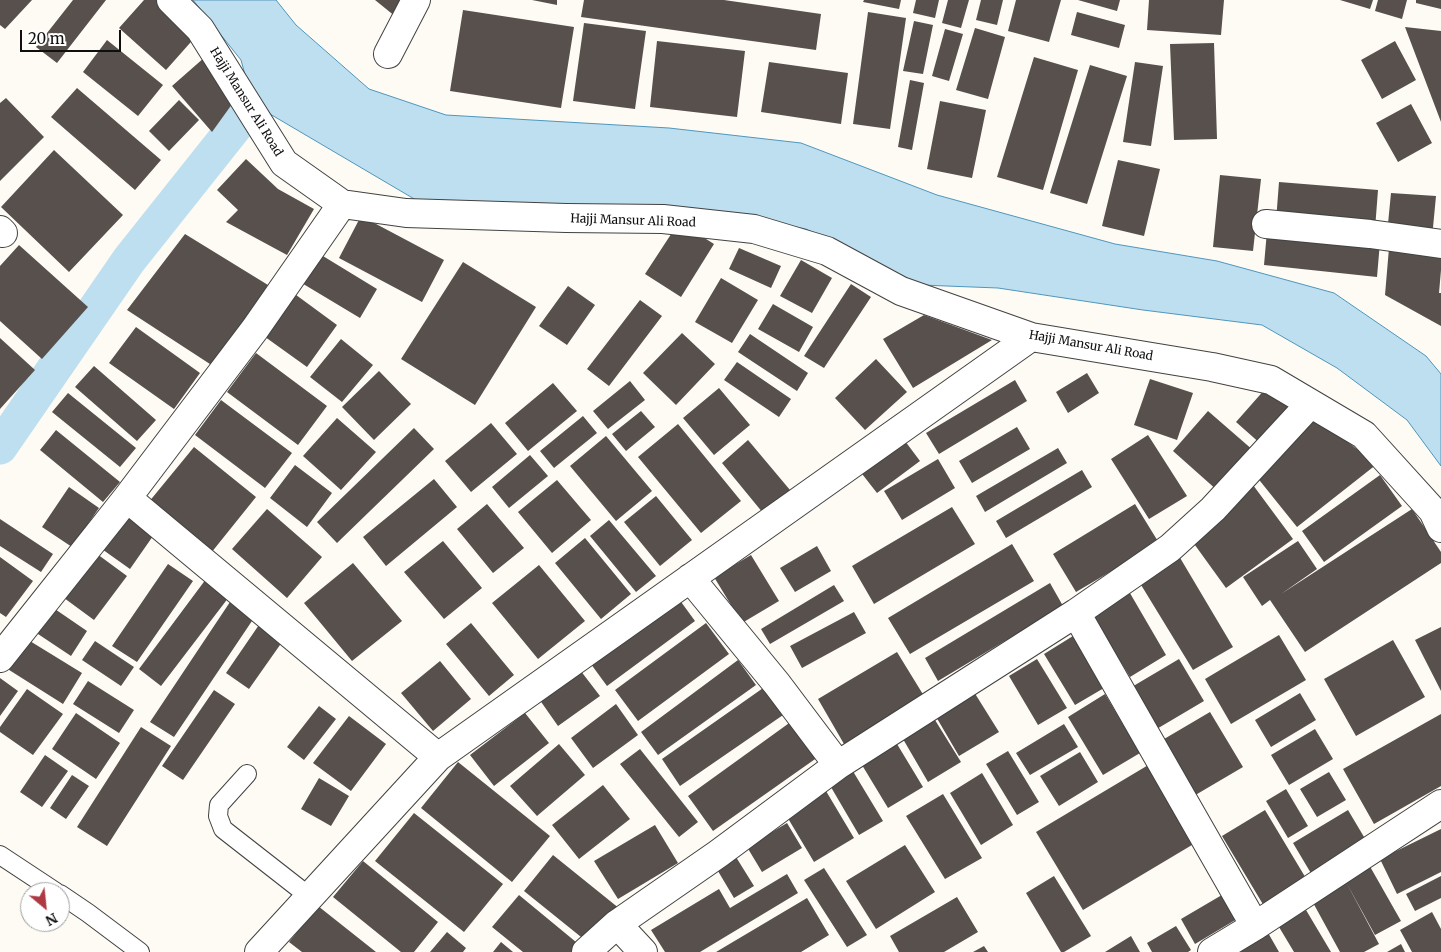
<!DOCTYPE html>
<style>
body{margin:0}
#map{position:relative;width:1441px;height:952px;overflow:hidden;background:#fdfbf3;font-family:Merriweather,serif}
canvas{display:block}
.north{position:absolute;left:20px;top:882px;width:50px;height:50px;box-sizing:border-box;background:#fff;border:1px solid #9f9f9f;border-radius:50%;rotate:152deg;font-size:14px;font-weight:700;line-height:20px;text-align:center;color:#0f0f0f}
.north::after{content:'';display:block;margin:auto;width:18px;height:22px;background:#ae3843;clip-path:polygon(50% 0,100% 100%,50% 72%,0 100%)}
.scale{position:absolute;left:20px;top:30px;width:101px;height:22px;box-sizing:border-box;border:2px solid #0f0f0f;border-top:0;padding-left:6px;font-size:15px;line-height:18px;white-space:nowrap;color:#0f0f0f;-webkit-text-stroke:4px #fff;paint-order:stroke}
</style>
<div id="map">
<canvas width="1441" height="952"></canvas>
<div class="north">N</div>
<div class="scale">20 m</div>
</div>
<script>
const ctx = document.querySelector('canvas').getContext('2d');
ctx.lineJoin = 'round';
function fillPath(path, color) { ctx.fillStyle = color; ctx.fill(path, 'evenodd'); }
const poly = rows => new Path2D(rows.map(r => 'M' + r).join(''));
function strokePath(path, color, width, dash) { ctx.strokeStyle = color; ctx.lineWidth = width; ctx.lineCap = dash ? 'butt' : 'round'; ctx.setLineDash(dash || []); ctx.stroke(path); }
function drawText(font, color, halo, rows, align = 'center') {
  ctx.font = font + ' Merriweather,serif'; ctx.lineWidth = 5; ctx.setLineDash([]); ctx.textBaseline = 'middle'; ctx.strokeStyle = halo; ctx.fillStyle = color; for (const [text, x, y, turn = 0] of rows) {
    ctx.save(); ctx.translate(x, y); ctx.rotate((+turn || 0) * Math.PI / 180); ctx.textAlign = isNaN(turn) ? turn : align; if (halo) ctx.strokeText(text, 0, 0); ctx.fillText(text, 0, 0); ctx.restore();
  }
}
const water = poly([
 [193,0,276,0,296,25,369,89,446,115,669,128,801,143,937,195,1115,244,1217,261,1334,293,1426,356,1441,374,1441,466,1407,420,1337,368,1262,325,1143,310,998,288,921,285,806,229,730,213,416,200,253,104,241,60,193,0]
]);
fillPath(water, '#bedfef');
strokePath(water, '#4e96bd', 1);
strokePath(poly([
 [0,447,129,260,253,104,272,85]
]), '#bedfef', 35);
fillPath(poly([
 [0,0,32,0,5,29,0,25],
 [73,0,106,0,57,63,36,47],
 [144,0,160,0,198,34,166,70,119,28],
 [375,0,410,0,396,17],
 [532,0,557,0,557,5],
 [584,0,724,0,821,14,816,50,581,17],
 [864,0,901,0,899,9,863,2],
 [916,0,939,0,935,18,913,13],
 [948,0,969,0,961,28,942,23],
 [981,0,1003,0,997,25,976,20],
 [1016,0,1061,0,1049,42,1008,31],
 [1078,0,1120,0,1117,11],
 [1149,0,1224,0,1221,35,1147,30],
 [1340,0,1373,0,1370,9],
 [1378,0,1407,0,1402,19,1375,11],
 [1416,0,1441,0,1441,9,1416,3],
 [463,10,574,27,561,108,450,91],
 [868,12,906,18,890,129,853,124],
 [1077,12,1125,25,1119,48,1071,35],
 [914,21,933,25,923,74,903,71],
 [584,23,646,31,635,109,573,101],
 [1405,27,1441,31,1441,122],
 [975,28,1005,37,988,99,956,90],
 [945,29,963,34,949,81,932,76],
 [107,40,163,85,138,116,83,72],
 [657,41,745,51,737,117,650,107],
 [1395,41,1416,80,1382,99,1361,60],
 [1214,43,1217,139,1174,140,1170,44],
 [205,57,235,100,212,132,172,86],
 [1034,57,1078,70,1043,190,997,177],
 [769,62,848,73,841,124,761,112],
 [1135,62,1163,66,1151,146,1123,142],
 [1090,65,1127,76,1087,204,1050,193],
 [910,80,924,83,912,150,898,147],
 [77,88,161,160,135,190,51,117],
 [6,98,44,137,0,181,0,103],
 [179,100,199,120,169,151,149,131],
 [940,101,986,110,972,178,927,169],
 [1411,104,1432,143,1398,162,1376,123],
 [54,150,123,215,69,272,1,207],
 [246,159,278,189,314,209,287,255,226,222,238,210,217,190],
 [1118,160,1160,169,1144,236,1102,226],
 [1220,175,1261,179,1253,251,1213,247],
 [1279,182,1378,190,1375,229,1276,221],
 [1391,193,1436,196,1432,238,1387,234],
 [361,216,444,260,422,302,339,258],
 [679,222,714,244,681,297,645,274],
 [1267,231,1380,242,1377,277,1264,265],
 [185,234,268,285,213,366,127,310],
 [19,245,88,307,42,359,0,321,0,266],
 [739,248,781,266,771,288,729,269],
 [1389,248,1441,253,1441,270,1439,293,1441,293,1441,326,1385,295],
 [318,253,377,289,360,318,300,282],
 [801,260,832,278,812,313,780,296],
 [463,262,536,307,475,405,401,359],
 [721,278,758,300,732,343,695,322],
 [851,284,871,297,824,368,804,356],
 [568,286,595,305,567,345,539,326],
 [292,292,337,325,307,367,261,334],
 [640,300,662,316,609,386,587,369],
 [773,304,813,327,799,352,758,329],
 [924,315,992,340,913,388,883,339],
 [136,327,200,373,174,409,109,363],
 [682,333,715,364,676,405,643,373],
 [750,334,808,373,797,391,738,352],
 [0,338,35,370,0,409],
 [341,339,373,365,342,402,310,377],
 [256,353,327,406,298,445,227,392],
 [876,359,907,392,865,430,835,398],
 [737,362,791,399,779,417,724,380],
 [94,366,156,420,137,441,75,387],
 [379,371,411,404,374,440,342,407],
 [1087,373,1099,393,1068,413,1056,392],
 [1150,379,1193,393,1177,440,1134,425],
 [1015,380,1027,401,939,454,926,433],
 [630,381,645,400,608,429,593,411],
 [553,383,577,411,528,451,505,423],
 [719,388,750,425,714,455,683,418],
 [1266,388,1292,411,1262,445,1236,422],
 [68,393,136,448,120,467,52,412],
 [221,400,292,453,265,488,195,435],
 [641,411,655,427,626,451,612,434],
 [1208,411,1254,451,1218,491,1173,451],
 [1310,414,1377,464,1297,527,1252,471],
 [583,416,597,433,554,468,540,451],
 [337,418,376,452,341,490,303,456],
 [491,423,517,454,471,492,445,461],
 [678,424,741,501,701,533,638,457],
 [1017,427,1030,449,972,483,959,461],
 [414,428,434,449,337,543,317,522],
 [56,430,120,482,103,502,40,450],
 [1148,435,1187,496,1149,519,1111,459],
 [606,436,652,491,616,521,570,466],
 [902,437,920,461,877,493,859,470],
 [748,440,790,490,763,513,722,463],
 [194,447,256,497,211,553,148,503],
 [1058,448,1067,463,985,512,976,496],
 [530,455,548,476,509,508,492,487],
 [938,459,955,488,902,520,884,491],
 [295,465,332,493,307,527,270,498],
 [1082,470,1092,487,1006,538,996,521],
 [1380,475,1402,506,1324,562,1302,531],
 [434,479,457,507,386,566,363,537],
 [557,480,591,520,552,553,518,512],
 [1253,485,1293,539,1226,588,1187,534],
 [69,487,99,508,72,547,42,527],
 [656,496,692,540,660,566,624,522],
 [487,504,524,548,493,573,457,529],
 [1135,504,1159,543,1076,592,1053,554],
 [952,507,975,544,874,604,852,566],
 [267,509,322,557,287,598,232,549],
 [1412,509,1441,552,1441,563,1305,652,1270,600,1262,606,1243,577,1298,541,1317,569,1281,594],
 [123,514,153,536,130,569,99,547],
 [0,519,53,554,41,572,0,546],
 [609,520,656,576,636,592,590,536],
 [585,538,631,594,601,619,555,563],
 [443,541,482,588,444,619,404,572],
 [1012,544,1034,581,910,654,888,618],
 [817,546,831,571,795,592,780,568],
 [93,551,127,576,94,620,60,595],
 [1176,551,1233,647,1193,670,1135,575],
 [751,555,779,601,742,623,714,577],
 [0,557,33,581,6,617,0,613],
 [353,563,402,621,352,661,304,603],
 [168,564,193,581,137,662,112,646],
 [539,565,585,621,538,659,492,603],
 [209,575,232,593,161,686,139,669],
 [1050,583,1063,606,938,681,925,658],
 [834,585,844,601,770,644,761,629],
 [1127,588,1166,655,1130,677,1089,610],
 [676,595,695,621,607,686,588,660],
 [234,596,258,612,174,737,150,722],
 [49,605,87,631,71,656,32,630],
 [854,612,866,633,802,668,790,646],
 [263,619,287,635,249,689,226,673],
 [471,623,514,675,489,696,446,644],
 [706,623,729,654,638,721,615,690],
 [1441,627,1441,691,1415,640],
 [1279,635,1306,680,1231,724,1205,679],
 [1073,636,1104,688,1075,705,1044,654],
 [25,638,82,673,63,704,6,668],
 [1393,640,1425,697,1356,736,1324,679],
 [95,641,134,667,121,686,82,660],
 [897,652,924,696,844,744,818,699],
 [1037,659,1067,708,1038,725,1009,676],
 [1179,659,1204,701,1155,730,1130,688],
 [738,660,756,685,658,755,641,732],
 [440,661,471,699,433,731,401,693],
 [577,666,600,696,558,726,537,696],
 [0,678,18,691,0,716],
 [88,681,134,710,119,733,73,704],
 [766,686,786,713,680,786,662,759],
 [27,689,63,714,33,755,0,732,0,727],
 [214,690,235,704,183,780,162,766],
 [974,692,999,732,959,756,935,715],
 [1300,693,1316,720,1271,747,1255,720],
 [1105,694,1140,753,1103,775,1068,717],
 [616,704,638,735,593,768,571,738],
 [319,706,336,719,304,760,287,747],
 [1210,712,1243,767,1192,797,1159,742],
 [76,713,120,743,96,779,52,749],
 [525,713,549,743,494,786,470,755],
 [1441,714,1441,786,1374,824,1343,769],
 [349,716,386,744,351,791,313,763],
 [935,720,961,762,928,782,903,739],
 [792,721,818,757,713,831,688,796],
 [1064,724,1078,747,1030,775,1016,753],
 [141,727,171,746,107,846,77,827],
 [1315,729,1333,759,1289,785,1271,755],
 [559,744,585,775,537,816,510,786],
 [897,744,923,787,888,808,862,765],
 [640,749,698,822,679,837,620,764],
 [1008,751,1039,802,1017,815,986,764],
 [1080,752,1098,782,1059,806,1040,776],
 [45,755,68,771,42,807,20,792],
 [458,762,550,836,512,882,421,808],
 [1150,764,1197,842,1083,910,1036,832],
 [851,768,883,821,859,835,828,782],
 [1329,772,1346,800,1317,817,1300,789],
 [982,773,1013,825,981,845,950,793],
 [72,775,89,786,66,819,50,808],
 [319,778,349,796,331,826,301,809],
 [603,785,630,819,579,859,552,825],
 [1286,789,1308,826,1288,838,1266,801],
 [826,791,854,838,814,862,786,815],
 [943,794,982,858,945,879,906,816],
 [1265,810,1310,885,1267,911,1222,836],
 [1348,810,1367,842,1312,875,1293,843],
 [414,813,503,884,464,932,375,861],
 [787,823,802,848,762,872,747,847],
 [655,825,678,863,618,899,594,861],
 [1441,829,1441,872,1397,894,1380,859],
 [905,845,935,892,876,929,846,881],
 [731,849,754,886,734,898,712,861],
 [553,855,620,909,591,945,524,891],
 [363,861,438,922,414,952,401,952,333,897],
 [1368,863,1401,921,1375,935,1346,882,1379,944,1364,952,1340,952,1311,899],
 [824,868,867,935,847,947,804,880],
 [787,874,798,893,700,952,665,952,651,930,719,889,730,908],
 [1054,876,1091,936,1064,952,1061,952,1026,893],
 [1441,876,1441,898,1415,911,1406,894],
 [1227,892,1242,916,1195,944,1181,919],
 [519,895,582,947,578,952,523,952,492,927],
 [957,897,978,932,944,952,899,952,890,936],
 [807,898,829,935,801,952,716,952],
 [318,906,376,952,302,952,289,942],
 [1306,910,1331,952,1294,952,1279,927],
 [1432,912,1441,929,1441,952,1412,952,1400,930],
 [1176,926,1191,950,1188,952,1152,952,1147,943],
 [1267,931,1279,952,1235,952],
 [447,932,466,948,463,952,430,952],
 [1131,936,1140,952,1105,952],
 [501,942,513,952,493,952],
 [1401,944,1405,952,1387,952],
 [984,946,988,952,973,952]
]), '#57504d');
const lane = poly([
 [247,774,219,805,218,816,223,829,310,897],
 [0,855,56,892],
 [60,894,88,913,140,952]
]);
const street = poly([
 [171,0,200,29,284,163,342,204,406,213,566,218,663,219,754,229,827,251,901,291,1031,337,1212,367,1271,380,1364,435,1433,511,1441,528],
 [388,54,416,0],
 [1266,224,1370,234,1441,244],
 [0,230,3,233],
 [127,498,255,329,342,204],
 [690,578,777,684,838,765],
 [1076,613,1170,548,1213,509,1310,404],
 [0,658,127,498,438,757],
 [617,924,643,952],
 [259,952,438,757,1031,337],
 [586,952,617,924,718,854,838,765,1076,613,1255,926],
 [1212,952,1255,926,1441,804]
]);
strokePath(lane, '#424242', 20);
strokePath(street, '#424242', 30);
strokePath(lane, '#fff', 18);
strokePath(street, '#fff', 28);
drawText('12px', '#0f0f0f', '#fff', [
 ["Hajji Mansur Ali Road",246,102,58],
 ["Hajji Mansur Ali Road",633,221,2],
 ["Hajji Mansur Ali Road",1091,346,10]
]);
</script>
